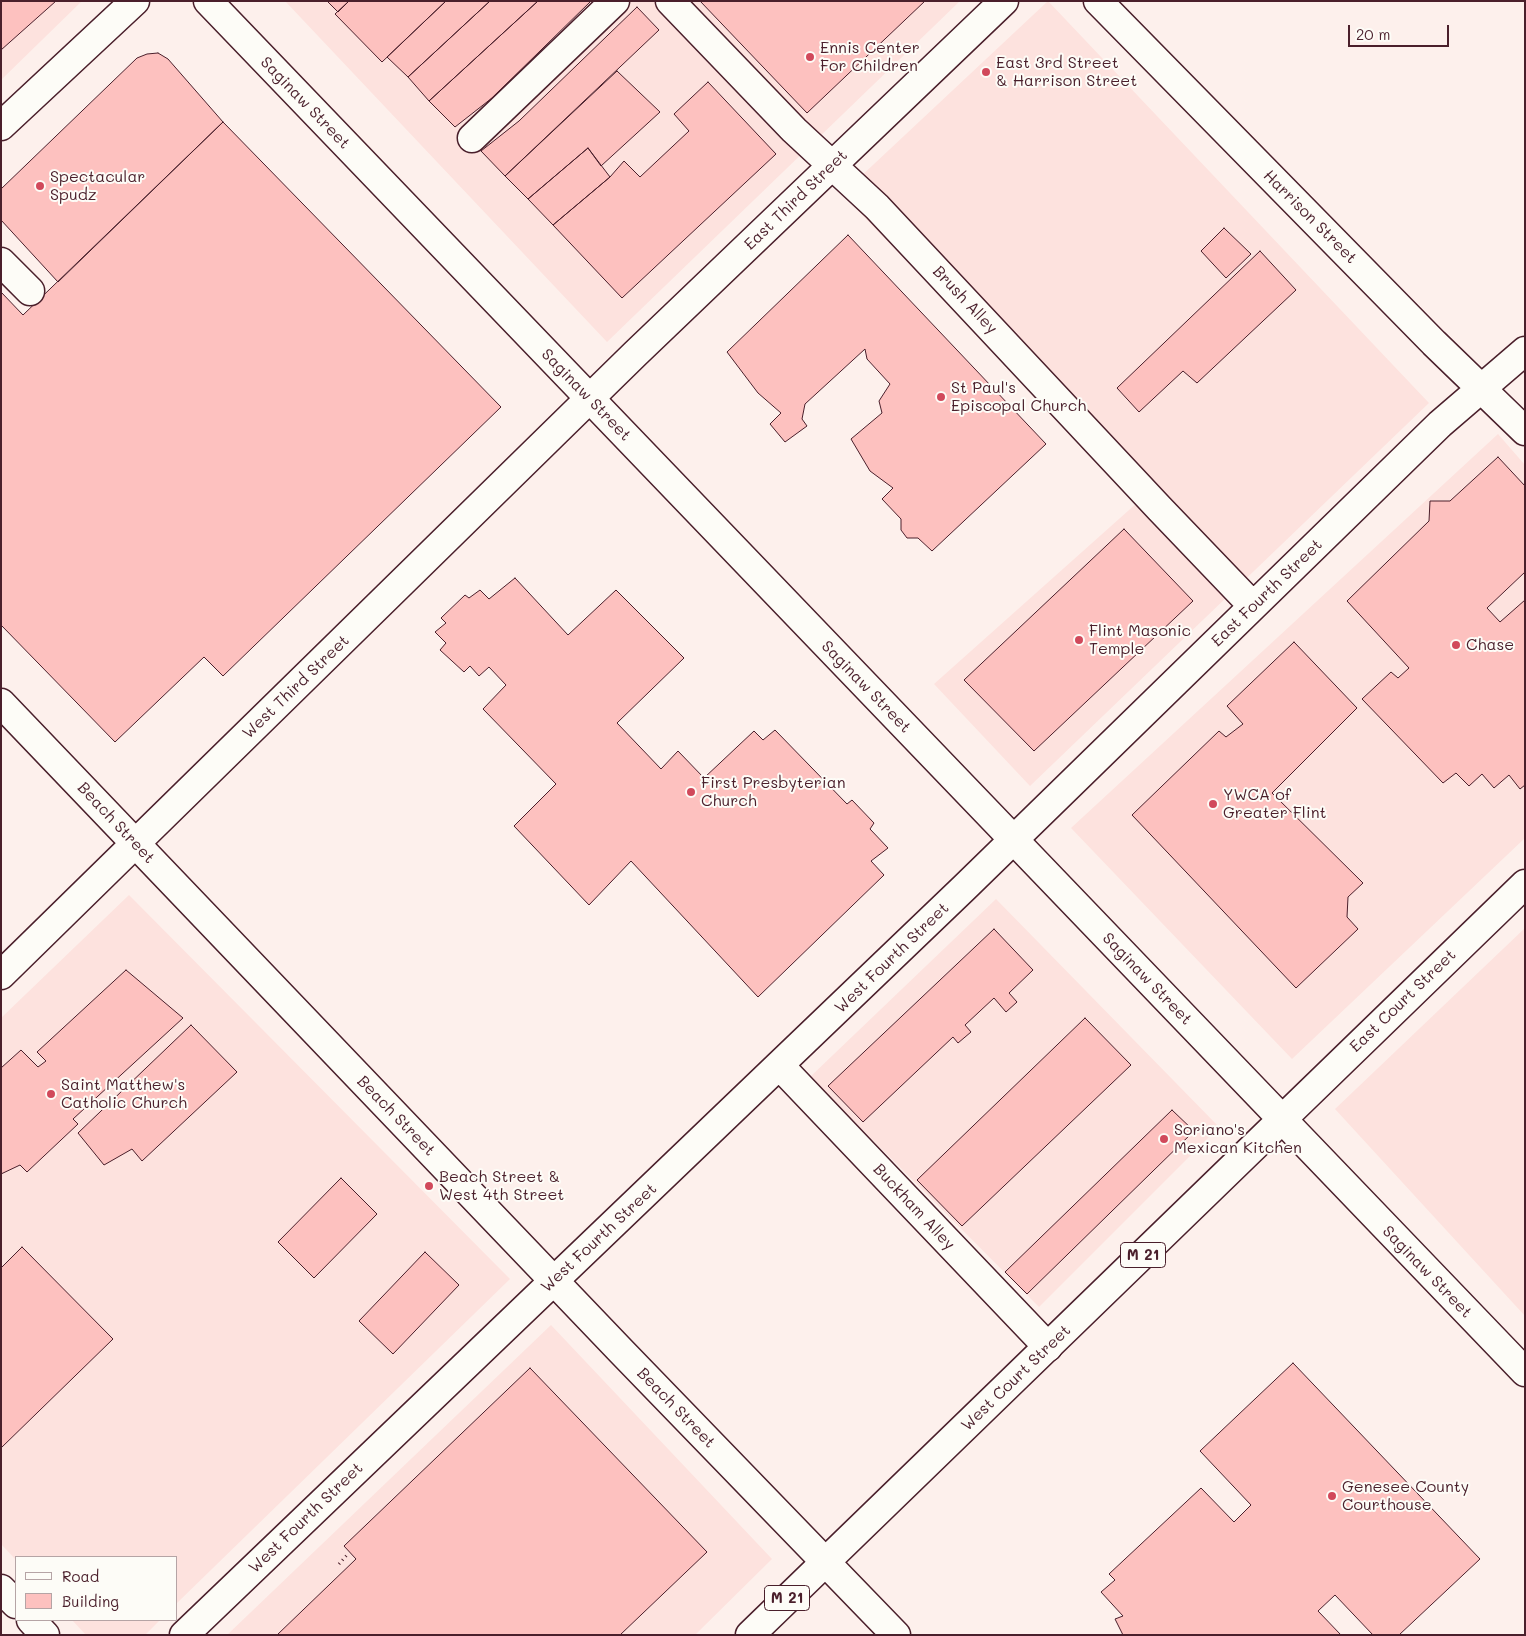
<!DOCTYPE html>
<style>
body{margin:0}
#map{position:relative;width:1526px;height:1636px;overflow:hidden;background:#fdf0ec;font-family:Mali,sans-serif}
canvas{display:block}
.frame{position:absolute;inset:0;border:2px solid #4a1f2b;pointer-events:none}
.legend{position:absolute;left:15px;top:1556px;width:162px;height:65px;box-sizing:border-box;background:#fdfcf7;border:1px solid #b5a4a5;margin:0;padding:6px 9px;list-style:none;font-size:15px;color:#4a1f2b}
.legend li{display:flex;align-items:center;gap:10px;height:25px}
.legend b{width:25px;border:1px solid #b5a4a5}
.scale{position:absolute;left:1348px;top:25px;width:101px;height:22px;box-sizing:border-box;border:2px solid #4a1f2b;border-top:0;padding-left:6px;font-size:15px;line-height:18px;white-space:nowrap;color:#4a1f2b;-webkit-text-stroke:4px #fdfcf7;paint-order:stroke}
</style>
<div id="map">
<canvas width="1526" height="1636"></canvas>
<div class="frame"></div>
<ul class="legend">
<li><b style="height:6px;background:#fdfcf7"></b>Road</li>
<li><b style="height:14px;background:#fdc1bf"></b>Building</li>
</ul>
<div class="scale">20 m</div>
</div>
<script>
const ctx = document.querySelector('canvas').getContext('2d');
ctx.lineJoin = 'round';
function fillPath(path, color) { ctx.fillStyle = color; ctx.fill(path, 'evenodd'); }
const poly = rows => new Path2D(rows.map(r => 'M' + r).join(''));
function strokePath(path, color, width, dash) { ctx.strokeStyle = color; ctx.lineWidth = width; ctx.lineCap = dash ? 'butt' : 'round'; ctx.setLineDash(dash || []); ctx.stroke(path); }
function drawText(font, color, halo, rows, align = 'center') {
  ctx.font = font + ' Mali,sans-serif'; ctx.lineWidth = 4; ctx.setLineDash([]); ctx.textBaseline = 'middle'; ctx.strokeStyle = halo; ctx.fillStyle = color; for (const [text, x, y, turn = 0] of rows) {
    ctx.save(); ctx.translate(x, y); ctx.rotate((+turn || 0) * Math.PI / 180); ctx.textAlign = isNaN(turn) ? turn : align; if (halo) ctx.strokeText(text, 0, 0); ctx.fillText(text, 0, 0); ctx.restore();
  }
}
fillPath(poly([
 [1,1,82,1,1,80],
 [285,1,960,1,607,342],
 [1048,1,1429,403,1030,786,934,684,1138,502,842,194],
 [1498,434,1525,465,1525,838,1292,1059,1071,828],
 [129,895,510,1279,176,1604,176,1557,16,1557,16,1560,1,1544,1,1018],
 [996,899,1219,1127,1039,1307,810,1077],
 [1525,928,1525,1316,1335,1109],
 [551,1325,772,1559,695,1635,227,1635],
 [72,1620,160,1620,145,1635,86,1635]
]), '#fde2de');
const building = poly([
 [1,1,56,1,1,50,1,1],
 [327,1,349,1,338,12,327,1],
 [349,1,446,1,382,62,335,14,349,1],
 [446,1,490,1,408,77,387,57,446,1],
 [490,1,538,1,429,101,408,77,490,1],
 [538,1,591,1,492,98,455,127,429,101,538,1],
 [700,1,925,1,807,113,700,1],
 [637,7,659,30,505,176,481,151,519,121,637,7],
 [158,53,168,59,223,122,58,282,1,220,1,189,137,58,147,54,158,53],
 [617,71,660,112,601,166,588,148,528,199,505,176,617,71],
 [708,82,776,154,622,298,553,225,610,177,624,161,640,177,689,131,674,114,708,82],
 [223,122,501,407,223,676,204,657,115,742,1,625,1,292,23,315,223,122],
 [588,148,610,177,553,225,528,199,588,148],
 [1224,228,1251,254,1226,278,1201,251,1224,228],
 [848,235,1046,444,932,551,918,538,907,538,901,530,901,519,882,499,893,488,870,471,851,439,882,413,879,401,890,384,867,359,865,349,805,404,802,419,807,426,785,442,770,424,781,413,758,393,727,352,848,235],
 [1260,251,1296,290,1197,383,1183,371,1139,412,1117,388,1260,251],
 [1498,457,1525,486,1525,572,1487,608,1500,622,1525,600,1525,785,1520,789,1509,775,1494,788,1482,774,1469,786,1456,773,1443,783,1362,699,1391,672,1398,678,1409,668,1347,601,1429,521,1430,501,1450,501,1498,457],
 [1124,529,1193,601,1034,751,964,680,1124,529],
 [515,578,568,635,616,590,684,658,617,723,661,769,678,751,704,778,754,731,763,740,775,730,847,804,852,800,874,823,870,829,888,848,871,861,884,875,758,997,631,861,589,905,514,826,556,784,483,709,506,685,489,667,479,676,470,666,464,672,440,650,446,643,435,632,446,623,441,618,465,595,469,598,480,590,489,599,515,578],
 [1294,642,1357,708,1272,793,1363,883,1348,897,1347,917,1358,929,1296,988,1132,815,1219,731,1226,737,1243,724,1227,706,1294,642],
 [994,929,1033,970,1009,993,1017,1002,1006,1012,994,998,965,1025,971,1032,958,1043,953,1037,863,1122,828,1086,994,929],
 [126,970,183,1018,73,1119,78,1124,27,1172,20,1165,1,1174,1,1068,21,1050,38,1067,46,1061,37,1052,126,970],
 [1085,1018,1131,1065,962,1226,917,1180,1085,1018],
 [191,1025,237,1072,142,1161,132,1149,104,1165,78,1133,191,1025],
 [1172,1110,1194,1131,1027,1294,1005,1272,1172,1110],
 [341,1178,377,1214,314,1278,278,1242,341,1178],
 [22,1247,113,1339,1,1448,1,1268,22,1247],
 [425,1252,459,1285,393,1354,359,1321,425,1252],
 [1293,1363,1480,1559,1399,1635,1373,1635,1335,1595,1318,1611,1341,1635,1123,1635,1115,1619,1123,1616,1101,1592,1115,1580,1109,1574,1201,1488,1234,1522,1251,1505,1200,1451,1293,1363],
 [530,1368,707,1552,620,1635,277,1635,356,1559,344,1546,530,1368]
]);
fillPath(building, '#fdc1bf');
strokePath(building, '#4a1f2b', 1);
const minor = poly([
 [670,1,794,130,877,207,1160,509,1253,606],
 [1098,1,1434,343,1525,431],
 [1,126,135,1],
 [472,138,615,1],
 [1,262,30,291],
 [1,703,621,1351,896,1635],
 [1,975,635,354,1004,1],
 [780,1066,1048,1347],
 [1,1589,16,1604],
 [31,1620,45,1635],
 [184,1635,965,887,1440,424,1525,351]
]);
const major = poly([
 [208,1,1525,1372],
 [750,1635,1525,884]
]);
strokePath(minor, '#4a1f2b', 31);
strokePath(major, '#4a1f2b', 31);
strokePath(poly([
 [339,1564,347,1555]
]), '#4a1f2b', 3, [1, 4]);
strokePath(minor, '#fdfcf7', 28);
strokePath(major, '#fdfcf7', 28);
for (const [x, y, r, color] of [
 [810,57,5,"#d1495b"],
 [986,72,5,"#d1495b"],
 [40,186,5,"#d1495b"],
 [941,397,5,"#d1495b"],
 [1079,640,5,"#d1495b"],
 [1456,645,5,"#d1495b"],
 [691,792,5,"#d1495b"],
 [1213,804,5,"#d1495b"],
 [51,1094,5,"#d1495b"],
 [1164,1139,5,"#d1495b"],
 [429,1186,5,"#d1495b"],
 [1332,1496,5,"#d1495b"]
]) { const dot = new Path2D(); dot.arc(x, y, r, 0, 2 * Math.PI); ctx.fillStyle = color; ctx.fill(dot); strokePath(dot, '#fdfcf7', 2); }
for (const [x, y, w] of [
 [1143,1255,45],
 [787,1598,45]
]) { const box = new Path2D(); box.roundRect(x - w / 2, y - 12.5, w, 25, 4); ctx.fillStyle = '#fdfcf7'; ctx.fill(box); strokePath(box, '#4a1f2b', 1); }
drawText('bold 15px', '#4a1f2b', null, [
 ["M 21",1143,1255],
 ["M 21",787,1598]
]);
drawText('16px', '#4a1f2b', '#fdfcf7', [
 ["Ennis Center",820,48],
 ["For Children",820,66],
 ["East 3rd Street",996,63],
 ["& Harrison Street",996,81],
 ["Spectacular",50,177],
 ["Spudz",50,195],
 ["St Paul's",951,388],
 ["Episcopal Church",951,406],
 ["Flint Masonic",1089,631],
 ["Temple",1089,649],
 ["Chase",1466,645],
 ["First Presbyterian",701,783],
 ["Church",701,801],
 ["YWCA of",1223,795],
 ["Greater Flint",1223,813],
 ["Saint Matthew's",61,1085],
 ["Catholic Church",61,1103],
 ["Soriano's",1174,1130],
 ["Mexican Kitchen",1174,1148],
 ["Beach Street &",439,1177],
 ["West 4th Street",439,1195],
 ["Genesee County",1342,1487],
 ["Courthouse",1342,1505]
], 'left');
drawText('16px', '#4a1f2b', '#fdfcf7', [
 ["Saginaw Street",305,103,46],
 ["East Third Street",796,200,-44],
 ["Harrison Street",1310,217,45],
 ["Brush Alley",965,300,47],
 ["Saginaw Street",586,395,46],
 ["East Fourth Street",1267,593,-44],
 ["West Third Street",296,687,-44],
 ["Saginaw Street",866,687,46],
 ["Beach Street",116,823,47],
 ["West Fourth Street",892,958,-44],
 ["Saginaw Street",1147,979,46],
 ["East Court Street",1403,1001,-44],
 ["Beach Street",396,1116,46],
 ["Buckham Alley",914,1207,47],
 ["West Fourth Street",599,1238,-43],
 ["Saginaw Street",1427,1272,46],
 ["West Court Street",1016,1378,-44],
 ["Beach Street",676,1408,46],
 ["West Fourth Street",306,1518,-44]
]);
</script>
